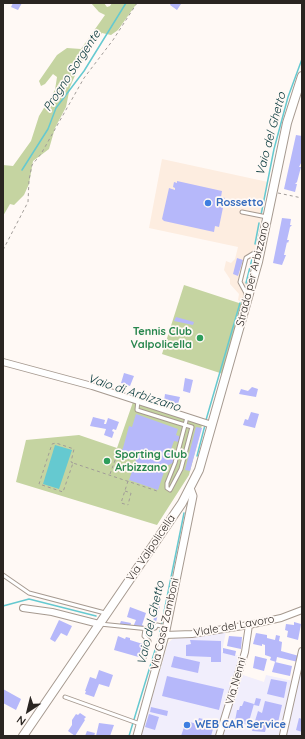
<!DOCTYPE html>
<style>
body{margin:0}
#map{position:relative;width:305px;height:739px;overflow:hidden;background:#fff9f5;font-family:Quicksand,sans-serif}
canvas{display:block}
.frame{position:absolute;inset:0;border:4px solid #2a2521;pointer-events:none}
.north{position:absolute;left:8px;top:691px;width:40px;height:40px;-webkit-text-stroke:3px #fff9f5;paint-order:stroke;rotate:215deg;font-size:11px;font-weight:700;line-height:16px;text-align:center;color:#2a2521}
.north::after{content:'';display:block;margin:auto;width:14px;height:18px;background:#2a2521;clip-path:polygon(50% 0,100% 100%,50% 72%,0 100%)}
</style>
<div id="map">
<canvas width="305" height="739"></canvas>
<div class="frame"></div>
<div class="north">N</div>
</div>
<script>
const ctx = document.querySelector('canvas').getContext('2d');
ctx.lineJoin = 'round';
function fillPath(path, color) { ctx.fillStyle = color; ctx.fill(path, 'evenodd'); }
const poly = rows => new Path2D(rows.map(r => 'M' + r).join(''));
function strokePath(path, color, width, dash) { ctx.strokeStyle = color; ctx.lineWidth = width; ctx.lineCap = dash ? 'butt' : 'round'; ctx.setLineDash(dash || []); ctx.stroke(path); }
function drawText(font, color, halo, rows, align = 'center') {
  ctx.font = font + ' Quicksand,sans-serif'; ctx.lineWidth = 3.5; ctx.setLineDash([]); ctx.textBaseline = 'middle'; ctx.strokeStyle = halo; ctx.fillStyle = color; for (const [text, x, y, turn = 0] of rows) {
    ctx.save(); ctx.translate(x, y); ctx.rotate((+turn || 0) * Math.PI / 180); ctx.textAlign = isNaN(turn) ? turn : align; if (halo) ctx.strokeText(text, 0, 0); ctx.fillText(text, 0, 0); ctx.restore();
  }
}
fillPath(poly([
 [162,159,268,182,255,251,253,258,248,260,243,281,248,283,243,304,238,300,239,294,230,284,230,279,224,270,226,261,231,263,235,259,238,247,149,228]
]), '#fdede0');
fillPath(poly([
 [226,631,222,652,240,656,240,674,264,682,266,675,293,681,302,649,302,736,141,736,168,643,175,637]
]), '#f1eefc');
fillPath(poly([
 [91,3,104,3,107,7,110,6,112,3,137,3,118,30,111,35,102,33,80,64,70,87,66,107,55,128,49,149,33,161,29,184,24,195,14,205,10,204,3,216,3,165,13,166,31,141,39,116,55,90,57,77,53,74,45,84,41,86,39,81,57,55,67,48,81,49,105,15,99,12],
 [184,285,242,304,223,374,162,354],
 [133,402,202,425,189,475,157,525,16,482,26,440,79,435,117,448]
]), '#c5d4a1');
fillPath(poly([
 [55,445,72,450,59,489,43,484]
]), '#65c9d0');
strokePath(poly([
 [22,170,48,129,56,108,84,71,126,3],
 [261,215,274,149,288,97,302,59],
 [255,244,259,223],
 [246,283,252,259],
 [206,420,240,303],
 [197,456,205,425],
 [3,606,29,599,96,616],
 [129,736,159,637,184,513]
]), '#65c9d0', 1.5);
fillPath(poly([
 [13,3,14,4,22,3,18,10,11,7],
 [171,3,179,3,181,4,177,10,170,5],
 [296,135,302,136,302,161,299,167,301,167,297,182,295,184,297,184,295,192,284,189],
 [177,181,222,191,221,197,225,198,219,227,215,226,214,232,164,221,162,219,169,188,175,190,175,188,173,187,174,182,177,183],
 [282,218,291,219,290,225,292,225,290,227,287,240,289,240,288,243,287,242,284,255,286,255,282,265,273,263],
 [237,258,243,260,238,276,233,274],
 [176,317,194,322,193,325,174,321],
 [124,373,134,376,130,386,121,383],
 [185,378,193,380,190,393,183,391],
 [252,387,258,389,256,397,239,394,241,389,248,391],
 [165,394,180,397,178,404,164,401],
 [251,412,259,414,255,428,243,425,245,419,248,420],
 [136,414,178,429,176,435,181,437,179,442,174,441,170,452,175,456,173,463,166,466,158,490,129,480,137,457,135,456,133,460,119,456,123,448,129,426,132,427],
 [93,417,105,420,104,424,106,424,108,418,119,422,116,430,113,429,112,431,114,432,112,438,104,435,106,429,90,426],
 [196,427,202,428,190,471,185,470],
 [156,605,160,606,156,622,153,622],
 [130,607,146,613,142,625,144,626,144,628,133,627,136,620,127,617],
 [59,620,72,626,67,636,61,633,55,642,50,639],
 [121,621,131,623,130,627,119,626],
 [294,622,301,624,298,640,287,637,288,631,285,630,286,624,294,625],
 [256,633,267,635,267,638,275,640,276,635,280,636,279,641,282,642,281,651,299,656,298,662,277,657,276,662,270,660,271,657,265,655,265,645,262,644,262,646,253,644],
 [118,636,125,639,126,637,130,638,130,640,146,645,142,658,114,650],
 [229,636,242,637,241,649,227,646],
 [190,640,221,641,221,662,211,662,211,657,186,656,186,645,191,644],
 [223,648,236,651,235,656,223,653],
 [174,656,200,662,198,673,171,667],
 [255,656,267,659,264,671,253,668],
 [275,662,292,666,290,676,272,672],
 [99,670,113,675,109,687,99,684,94,697,85,694,86,691,85,691,90,677,96,679],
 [167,676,224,689,219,710,162,696],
 [271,679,287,682,284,698,267,694],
 [3,689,21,699,16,710,3,703],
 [256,698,261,699,259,706,254,705],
 [244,701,254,704,248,725,235,721,237,710,239,710,240,706,242,706],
 [265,701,282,705,277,727,267,724,265,732,252,731,258,711,262,713],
 [151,707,168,711,167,716,150,712],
 [80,713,86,717,84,719,85,720,75,736,68,731,72,725,72,720,76,714,78,715],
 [149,714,159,717,155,730,145,727],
 [199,718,215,722,211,736,181,736,186,721,197,724],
 [299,718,302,719,302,732,296,730],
 [99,723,114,725,110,736,96,736],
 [87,731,95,733,94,736,85,736]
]), '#b6b8fa');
const service = poly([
 [242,212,267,217],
 [247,295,240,282,246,258,259,250],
 [138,400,137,410,185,425,175,463,167,483,167,488,170,490,181,469,192,427,185,425,187,417],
 [3,575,29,593,105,613],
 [100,624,149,629,155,628,157,625,166,627],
 [144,658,149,641,144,636,145,629],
 [65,697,140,724]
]);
const minor = poly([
 [3,362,92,386,212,425],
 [23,608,52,612,99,624],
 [165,635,192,634,249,625,281,618,302,610],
 [283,735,302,651],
 [219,736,245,652,249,625]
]);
const tertiary = poly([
 [137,736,165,635,193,496,190,488]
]);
const secondary = poly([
 [23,736,182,503,199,470,258,262,287,123,302,76]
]);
strokePath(service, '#a69a90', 5);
strokePath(minor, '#a69a90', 8);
strokePath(tertiary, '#a69a90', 9);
strokePath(secondary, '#a69a90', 10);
strokePath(poly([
 [278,193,302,198],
 [3,250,28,202,29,180,32,165,41,154,84,78,113,40,137,3],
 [73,463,71,462,74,449,56,443,52,444,39,484,63,492,73,463,157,491],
 [110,474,120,447],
 [128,481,121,503,128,505],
 [125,491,131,493,128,505]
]), '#a19c98', 1, [3, 3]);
strokePath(service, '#fff', 3);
strokePath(minor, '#fff', 6);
strokePath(tertiary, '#fff', 7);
strokePath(secondary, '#fff', 8);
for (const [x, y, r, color] of [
 [208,203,4,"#3f7fe0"],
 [200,338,4,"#2e9e5b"],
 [107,461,4,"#2e9e5b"],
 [187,725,4,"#3f7fe0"]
]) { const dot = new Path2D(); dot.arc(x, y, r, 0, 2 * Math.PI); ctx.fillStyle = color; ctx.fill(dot); strokePath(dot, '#fff9f5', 1.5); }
drawText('bold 11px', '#366cbe', '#fff9f5', [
 ["Rossetto",216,203],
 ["WEB CAR Service",195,725]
], 'left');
drawText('11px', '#2a2521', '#fff9f5', [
 ["Strada per Arbizzano",253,274,-76],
 ["Via Valpolicella",151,548,-56],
 ["Via Casa Zamboni",165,624,-77],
 ["Viale del Lavoro",234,626,-10],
 ["Via Nenni",236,681,-74]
]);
drawText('bold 11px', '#27864d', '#fff9f5', [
 ["Tennis Club",192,332],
 ["Valpolicella",192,345],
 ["Sporting Club",115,455,"left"],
 ["Arbizzano",115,468,"left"]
], 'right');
drawText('italic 12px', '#023538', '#fff9f5', [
 ["Progno Sorgente",72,71,-57],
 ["Vaio del Ghetto",271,134,-75],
 ["Vaio di Arbizzano",134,393,18],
 ["Vaio del Ghetto",151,623,-77]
]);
</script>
